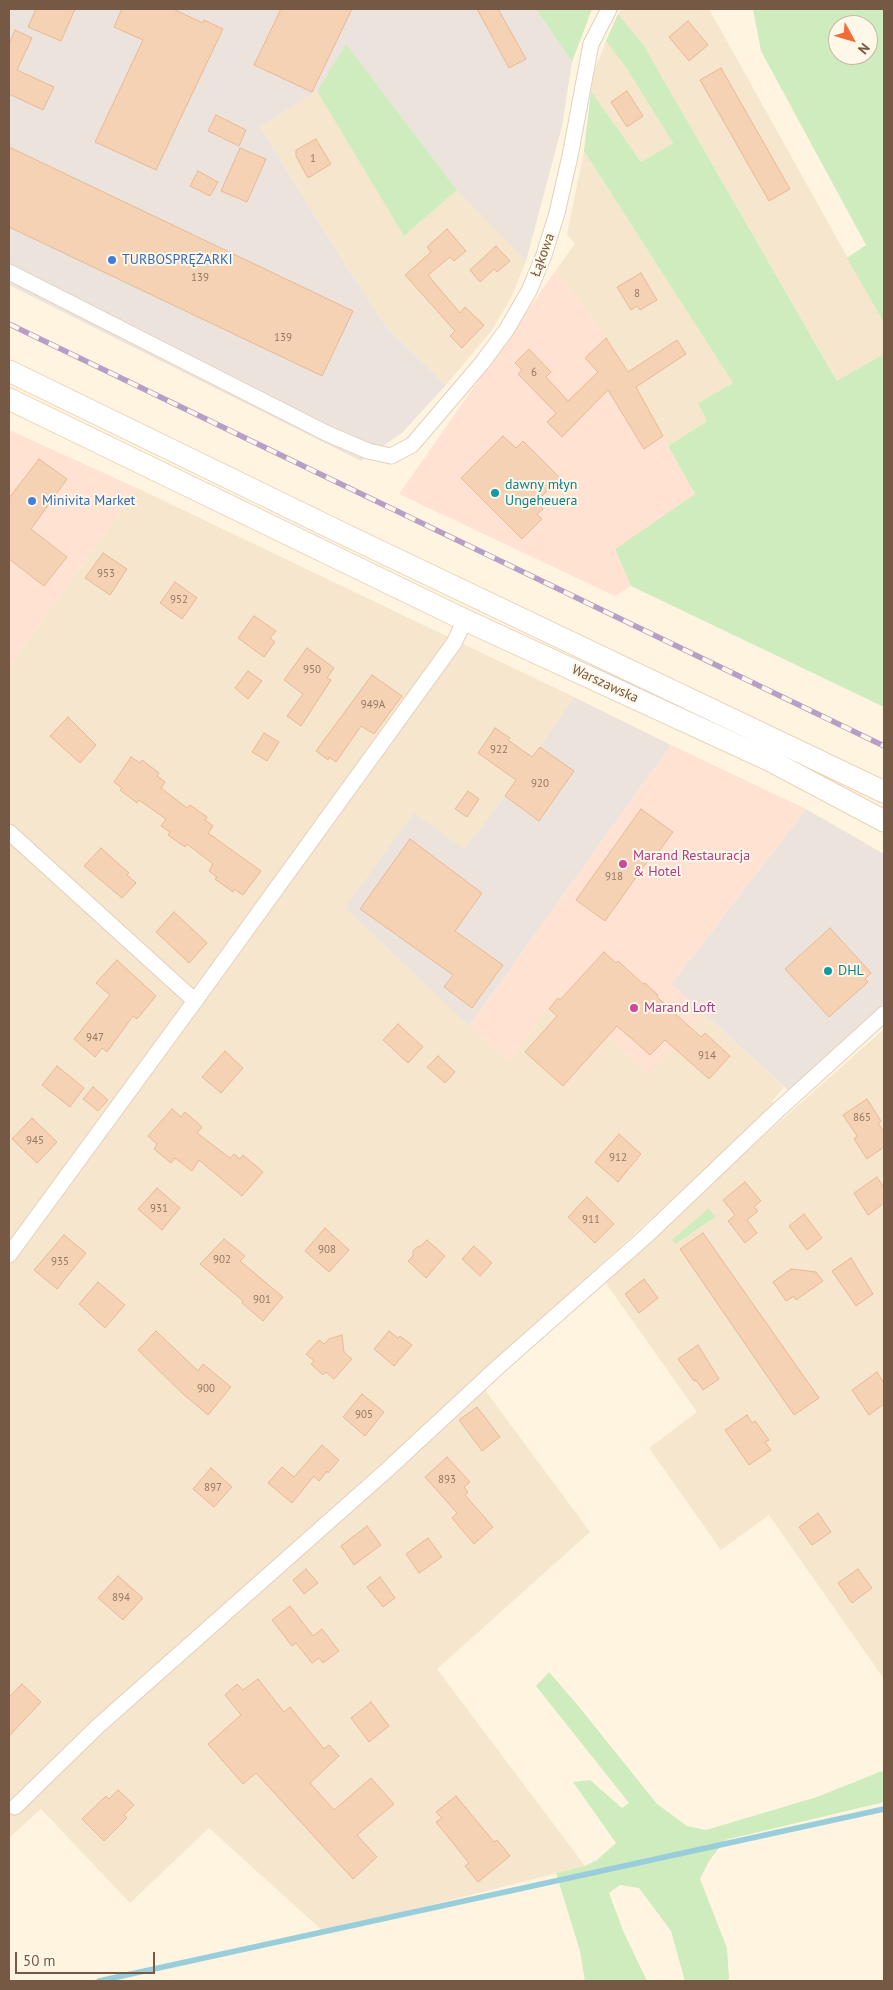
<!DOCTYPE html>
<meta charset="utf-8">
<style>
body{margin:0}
#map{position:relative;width:893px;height:1990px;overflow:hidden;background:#fef4df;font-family:"PT Sans",sans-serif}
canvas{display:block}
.frame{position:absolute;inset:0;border:10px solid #765945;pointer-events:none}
.north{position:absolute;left:828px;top:15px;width:50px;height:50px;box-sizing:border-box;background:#fff7e7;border:1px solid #c8b8a6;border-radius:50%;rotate:129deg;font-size:14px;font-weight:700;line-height:20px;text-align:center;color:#765945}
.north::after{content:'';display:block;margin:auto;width:18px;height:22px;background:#f26c3a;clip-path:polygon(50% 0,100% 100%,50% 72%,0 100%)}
.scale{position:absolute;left:15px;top:1952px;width:140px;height:22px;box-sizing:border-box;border:2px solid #765945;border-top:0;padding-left:6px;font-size:15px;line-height:18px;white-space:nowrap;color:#765945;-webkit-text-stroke:4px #fff7e7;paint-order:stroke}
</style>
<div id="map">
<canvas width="893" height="1990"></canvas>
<div class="frame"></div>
<div class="north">N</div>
<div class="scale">50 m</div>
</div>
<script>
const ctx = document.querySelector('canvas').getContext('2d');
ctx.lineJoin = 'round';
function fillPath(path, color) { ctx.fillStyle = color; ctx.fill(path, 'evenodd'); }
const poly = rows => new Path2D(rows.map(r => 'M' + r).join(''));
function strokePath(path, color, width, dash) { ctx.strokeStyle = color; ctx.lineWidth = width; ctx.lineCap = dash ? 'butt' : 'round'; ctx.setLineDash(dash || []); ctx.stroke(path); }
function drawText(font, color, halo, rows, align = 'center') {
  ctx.font = font + ' "PT Sans",sans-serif'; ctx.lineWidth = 4; ctx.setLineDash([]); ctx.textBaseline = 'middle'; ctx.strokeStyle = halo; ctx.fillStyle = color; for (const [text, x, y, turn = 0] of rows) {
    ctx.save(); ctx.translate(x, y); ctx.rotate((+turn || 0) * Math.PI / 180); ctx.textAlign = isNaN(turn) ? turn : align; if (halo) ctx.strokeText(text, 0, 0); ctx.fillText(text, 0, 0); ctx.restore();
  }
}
fillPath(poly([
 [622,9,709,9,884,323,884,354,838,382,643,44,618,14],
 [606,41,625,66,673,143,641,162,591,91,592,77],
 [317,91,404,236,457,190,526,261,511,298,492,330,446,385,386,326,343,261,260,127],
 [584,151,733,383,698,403,708,420,668,446,632,381,633,380,606,338,556,270,575,244,567,234],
 [137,488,574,697,505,796,464,849,345,908,469,1026,509,1062,559,992,649,1073,703,1013,784,1087,773,1100,773,1108,476,1378,590,1532,437,1669,585,1866,324,1932,209,1828,130,1903,41,1809,9,1838,9,667],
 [884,1029,884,1679,769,1515,721,1550,649,1448,697,1412,603,1279]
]), '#f6e6cd');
fillPath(poly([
 [556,270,606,338,633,380,632,382,643,399,642,401,695,494,615,549,631,586,615,596,399,494],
 [9,430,137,488,9,667],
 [671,745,806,809,671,984,703,1013,649,1074,560,992,509,1062,469,1026]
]), '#ffe2d2');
fillPath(poly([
 [9,9,536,9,572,62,562,126,526,261,457,190,346,45,317,91,260,127,343,261,386,326,446,385,402,433,361,461,9,285],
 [574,697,671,745,469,1026,345,908,414,813,464,849,505,796],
 [806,809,884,854,884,1004,789,1091,671,984]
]), '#ece4dc');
fillPath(poly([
 [536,9,592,9,572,62],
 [753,9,884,9,884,323,847,258,866,245,761,51],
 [838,25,868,25,868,55,838,55],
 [618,14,643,44,837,381,884,354,884,707,631,586,615,549,695,494,668,446,707,421,698,403,733,383,584,151,591,91,641,162,673,143,625,66,606,41],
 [346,44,457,190,404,236,317,91],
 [709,1208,715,1217,675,1244,672,1240],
 [549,1672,580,1708,657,1804,687,1826,706,1830,817,1797,882,1771,884,1775,884,1802,725,1840,709,1861,700,1879,727,1948,729,1979,726,1981,685,1981,671,1931,639,1888,620,1885,609,1893,624,1933,647,1981,585,1981,580,1951,556,1873,585,1866,597,1860,616,1843,573,1782,590,1780,622,1808,629,1803,536,1686]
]), '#ceecbd');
strokePath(poly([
 [99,1981,884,1809]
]), '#98cedb', 5.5);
const building = poly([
 [36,9,75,9,61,41,28,27,36,9],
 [122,9,173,9,203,23,204,20,223,29,156,170,95,142,143,40,114,27,122,9],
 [281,9,352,9,312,92,254,65,281,9],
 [477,9,498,9,526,59,509,68,477,9],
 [688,21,708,45,689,61,669,37,688,21],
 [15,30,32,38,17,70,54,87,43,110,9,94,9,44,15,30],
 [721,68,790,189,769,201,700,80,721,68],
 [627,91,643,116,627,127,611,102,627,91],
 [216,115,246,130,239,146,208,131,216,115],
 [316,139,331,164,308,178,296,156,296,150,316,139],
 [9,147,353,311,322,376,9,227,9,147],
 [240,148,266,159,247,202,221,191,240,148],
 [198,171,218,182,210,196,190,186,198,171],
 [447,229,466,251,454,261,450,257,428,275,460,313,465,307,484,325,462,348,450,336,455,331,405,275,431,252,427,247,447,229],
 [496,246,510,261,497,272,494,269,480,282,470,270,496,246],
 [641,273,657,300,640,310,637,306,631,310,617,287,641,273],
 [606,338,628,372,677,340,686,354,636,387,663,436,644,449,608,390,562,437,547,422,556,413,518,374,522,370,515,363,529,349,551,372,546,377,568,401,598,372,585,358,606,338],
 [503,436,516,448,523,441,560,478,536,502,543,509,537,514,542,519,522,539,461,478,503,436],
 [39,459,67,479,31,529,67,557,44,586,9,559,9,498,39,459],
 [103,553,127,569,110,595,85,578,103,553],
 [175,582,197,598,182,619,160,603,175,582],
 [254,616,276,631,270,638,275,642,264,657,238,638,254,616],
 [307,648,334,668,327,678,331,680,301,726,287,716,303,694,284,680,307,648],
 [248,671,262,681,248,699,235,688,248,671],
 [372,675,402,696,374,734,361,726,336,762,329,757,328,760,316,751,372,675],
 [68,717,96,745,80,763,50,736,68,717],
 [495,728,510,738,508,740,532,757,540,747,574,771,539,821,505,796,516,780,478,753,495,728],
 [264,733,279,742,267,761,252,752,264,733],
 [131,757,140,763,142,760,159,773,157,776,165,782,161,788,187,808,190,805,207,817,205,820,213,826,208,833,261,871,243,895,234,889,233,892,215,879,217,877,209,871,213,864,187,844,185,847,168,835,170,832,161,826,166,819,139,800,137,803,120,790,122,788,114,782,131,757],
 [468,791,479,799,467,817,455,809,468,791],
 [641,809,673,832,657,854,654,852,605,921,576,900,641,809],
 [410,839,482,893,455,931,503,965,472,1008,444,987,453,975,360,909,410,839],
 [101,848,129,873,127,875,136,883,122,898,84,866,101,848],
 [174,912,207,943,189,963,156,932,174,912],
 [830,928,871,973,865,979,868,982,829,1017,785,969,830,928],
 [604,952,616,963,618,961,643,984,645,983,658,995,657,997,701,1037,705,1033,730,1056,709,1079,665,1040,650,1055,617,1026,563,1086,525,1052,557,1016,549,1009,558,998,560,1000,604,952],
 [117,960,156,996,137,1019,133,1016,107,1052,102,1048,95,1057,74,1039,110,995,96,983,117,960],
 [398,1024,423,1047,408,1063,383,1040,398,1024],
 [225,1051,243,1068,221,1093,202,1077,225,1051],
 [438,1056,455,1072,445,1083,427,1067,438,1056],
 [57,1066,84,1088,70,1107,42,1085,57,1066],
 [93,1087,108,1100,98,1111,83,1099,93,1087],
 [867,1099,881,1121,878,1123,884,1132,884,1147,867,1159,854,1139,857,1136,843,1115,867,1099],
 [172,1109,181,1117,185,1112,202,1127,197,1133,230,1158,234,1154,240,1159,243,1155,263,1172,242,1196,199,1160,192,1171,175,1158,171,1163,154,1149,157,1144,148,1136,172,1109],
 [32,1118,57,1142,37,1163,12,1139,32,1118],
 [619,1134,641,1154,618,1182,595,1162,619,1134],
 [877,1177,884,1188,884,1203,868,1215,854,1193,877,1177],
 [745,1182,761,1201,754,1207,758,1211,747,1220,757,1233,745,1243,728,1221,735,1215,723,1200,745,1182],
 [157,1188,180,1208,162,1230,138,1209,157,1188],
 [587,1197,614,1224,595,1243,568,1217,587,1197],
 [804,1214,822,1238,807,1250,789,1226,804,1214],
 [325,1228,349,1250,329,1272,305,1251,325,1228],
 [703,1233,819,1398,794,1415,680,1249,703,1233],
 [64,1235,86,1253,57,1289,34,1270,64,1235],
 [224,1239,245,1256,240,1261,283,1297,263,1321,242,1303,243,1301,200,1264,224,1239],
 [427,1240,445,1256,426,1278,408,1261,413,1256,413,1251,417,1247,421,1246,427,1240],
 [474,1246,492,1263,480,1276,462,1259,474,1246],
 [851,1258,873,1294,856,1306,832,1271,851,1258],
 [791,1269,816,1272,823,1281,796,1300,794,1296,786,1301,773,1282,791,1269],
 [644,1279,658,1298,639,1313,625,1294,644,1279],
 [98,1282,125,1305,105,1328,79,1304,98,1282],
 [156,1331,198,1371,203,1364,231,1387,208,1415,182,1393,138,1350,156,1331],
 [389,1331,398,1338,400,1336,412,1345,394,1366,374,1349,389,1331],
 [342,1335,344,1352,352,1359,334,1379,326,1372,323,1375,311,1364,314,1361,306,1354,319,1340,324,1344,329,1339,342,1335],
 [698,1345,719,1379,703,1390,696,1380,694,1381,678,1359,698,1345],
 [877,1372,884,1383,884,1404,869,1415,852,1390,877,1372],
 [362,1394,384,1412,365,1436,343,1417,362,1394],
 [477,1407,500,1437,482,1451,459,1420,477,1407],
 [747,1415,752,1423,755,1421,769,1440,765,1442,771,1450,749,1465,725,1430,747,1415],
 [322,1445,339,1460,328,1473,327,1471,319,1481,314,1476,292,1503,268,1483,282,1467,294,1477,322,1445],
 [447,1457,470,1482,464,1487,468,1492,465,1495,493,1527,474,1544,452,1518,457,1513,425,1477,447,1457],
 [211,1468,232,1487,214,1507,193,1489,211,1468],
 [818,1513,831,1532,812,1545,799,1527,818,1513],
 [367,1526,381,1545,354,1565,341,1546,367,1526],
 [428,1538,442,1557,419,1573,406,1554,428,1538],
 [306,1569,318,1583,304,1594,293,1580,306,1569],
 [858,1569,872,1588,852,1603,838,1583,858,1569],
 [118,1576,143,1598,123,1620,98,1598,118,1576],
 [380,1577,395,1598,383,1607,367,1587,380,1577],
 [290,1606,313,1636,322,1629,339,1651,323,1663,319,1658,312,1663,296,1643,292,1646,272,1620,290,1606],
 [258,1679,284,1712,290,1707,324,1749,329,1745,339,1756,310,1783,334,1810,371,1778,394,1804,357,1835,377,1857,353,1879,256,1773,243,1784,208,1744,241,1715,225,1695,237,1684,243,1690,258,1679],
 [22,1684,41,1702,9,1736,9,1697,22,1684],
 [371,1702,389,1726,369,1742,351,1718,371,1702],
 [118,1790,134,1805,124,1815,127,1818,104,1841,82,1819,106,1796,109,1799,118,1790],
 [456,1796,494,1842,497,1840,510,1856,478,1882,465,1866,469,1863,436,1822,442,1818,436,1812,456,1796]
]);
fillPath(building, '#f6d2b5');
strokePath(building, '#e9b994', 1);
const street = poly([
 [9,272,326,433,368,451,391,456,412,445,482,363,507,329,529,291,544,255,557,213,570,156,591,44,609,9],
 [9,832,195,1001],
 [9,1255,195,1001,454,643,465,620],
 [15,1807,97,1727,387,1470,498,1367,645,1237,776,1112,884,1014]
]);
const secondary = poly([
 [9,371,350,537,884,792],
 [9,399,465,620,771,761,884,821]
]);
strokePath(street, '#e3d0bb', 17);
strokePath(secondary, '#ead3ba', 23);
strokePath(street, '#fff', 15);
strokePath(secondary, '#fff', 21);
const rail = poly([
 [9,324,884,746]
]);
strokePath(rail, '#b69ec7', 5.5);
strokePath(rail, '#fff7e7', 4, [11]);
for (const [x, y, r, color] of [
 [112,260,5,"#3f7fe0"],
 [495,493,5,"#0f9aa8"],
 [32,501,5,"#3f7fe0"],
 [623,864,5,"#d1479c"],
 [828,971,5,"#0f9aa8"],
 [634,1008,5,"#d1479c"]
]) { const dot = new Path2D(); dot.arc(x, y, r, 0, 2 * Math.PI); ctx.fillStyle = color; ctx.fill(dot); strokePath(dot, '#fff7e7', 2); }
drawText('11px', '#967761', null, [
 ["1",313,159],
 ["139",200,278],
 ["8",637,294],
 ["139",283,338],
 ["6",534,373],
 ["953",106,574],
 ["952",179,600],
 ["950",312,670],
 ["949A",373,705],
 ["922",499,750],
 ["920",540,784],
 ["918",614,877],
 ["947",95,1038],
 ["914",707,1056],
 ["865",862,1118],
 ["945",35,1141],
 ["912",618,1158],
 ["931",159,1209],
 ["911",591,1220],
 ["908",327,1250],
 ["902",222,1260],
 ["935",60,1262],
 ["901",262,1300],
 ["900",206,1389],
 ["905",364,1415],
 ["893",447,1480],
 ["897",213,1488],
 ["894",121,1598]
]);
drawText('14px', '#765945', '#fff7e7', [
 ["Łąkowa",543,255,-70],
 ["Warszawska",605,684,25]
]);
drawText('14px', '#366cbe', '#fff7e7', [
 ["TURBOSPRĘŻARKI",122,260],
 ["Minivita Market",42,501]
], 'left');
drawText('14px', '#0d838f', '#fff7e7', [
 ["dawny młyn",505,485],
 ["Ungeheuera",505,501],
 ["DHL",838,971]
], 'left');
drawText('14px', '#b23c85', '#fff7e7', [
 ["Marand Restauracja",633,856],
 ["& Hotel",633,872],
 ["Marand Loft",644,1008]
], 'left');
</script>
